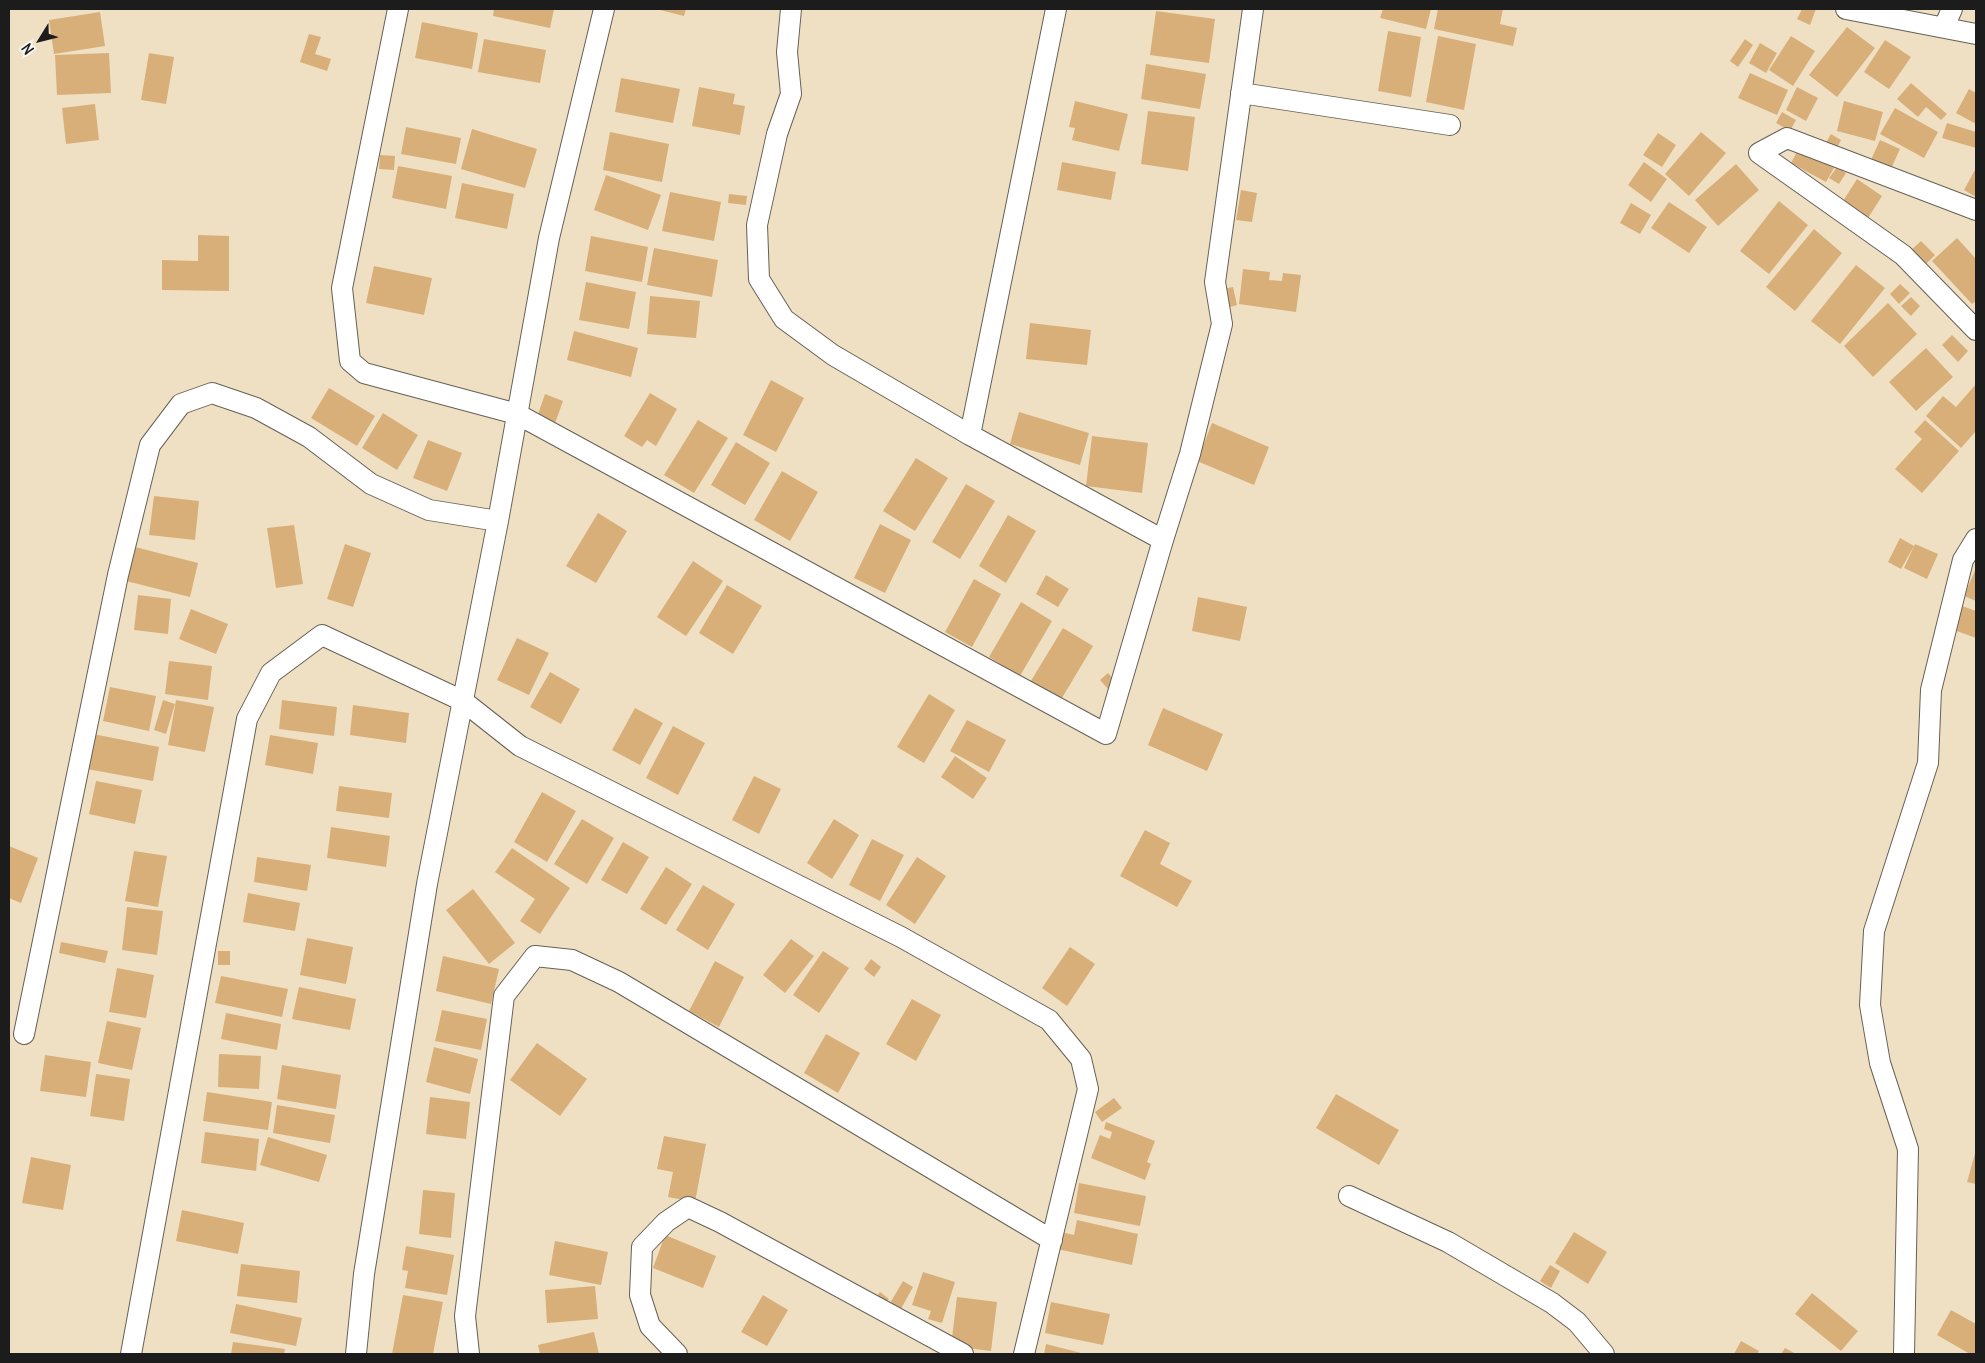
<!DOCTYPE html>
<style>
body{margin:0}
#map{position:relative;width:1985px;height:1363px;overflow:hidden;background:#f0e0c3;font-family:Delius,sans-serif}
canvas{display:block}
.frame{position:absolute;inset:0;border:10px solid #1c1c1c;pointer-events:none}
.north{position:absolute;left:15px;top:15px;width:50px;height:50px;-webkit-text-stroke:4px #f6f6f2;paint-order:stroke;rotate:234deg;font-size:14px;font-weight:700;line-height:20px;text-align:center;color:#1c1c1c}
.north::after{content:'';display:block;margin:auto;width:18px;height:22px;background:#1c1c1c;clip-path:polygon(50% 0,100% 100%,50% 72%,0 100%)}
</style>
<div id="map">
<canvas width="1985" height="1363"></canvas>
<div class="frame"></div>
<div class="north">N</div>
</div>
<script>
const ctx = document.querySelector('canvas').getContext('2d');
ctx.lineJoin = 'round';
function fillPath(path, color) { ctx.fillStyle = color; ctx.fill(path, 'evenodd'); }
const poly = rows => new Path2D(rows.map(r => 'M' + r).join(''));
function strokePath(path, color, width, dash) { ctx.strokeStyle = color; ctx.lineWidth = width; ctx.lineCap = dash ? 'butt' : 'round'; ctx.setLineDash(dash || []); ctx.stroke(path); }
fillPath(poly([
 [494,9,554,9,550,28,493,16],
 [656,9,686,9,684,16],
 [1383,9,1431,9,1426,29,1380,18],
 [1438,9,1503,9,1500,24,1517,28,1513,46,1434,29],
 [1802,9,1816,9,1810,25,1797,19],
 [1156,11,1215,19,1209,63,1150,55],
 [100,12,105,46,54,54,49,20],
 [422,22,478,33,472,69,415,58],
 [1847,27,1875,48,1837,97,1809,75],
 [1388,31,1421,37,1411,97,1378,91],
 [309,34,321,37,315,54,331,59,327,71,300,62],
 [1438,36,1476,44,1464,110,1426,102],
 [1791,36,1815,51,1793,86,1769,70],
 [484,39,546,50,540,83,478,72],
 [1745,39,1753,45,1738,67,1730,61],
 [1885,40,1911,57,1889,89,1864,72],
 [1760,43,1777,53,1766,73,1749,63],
 [109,53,111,93,57,95,55,55],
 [149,53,174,57,166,104,141,100],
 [1146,64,1206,74,1200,109,1141,99],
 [1750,73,1788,90,1777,115,1738,98],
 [621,78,680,89,673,123,615,112],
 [1911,83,1947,114,1941,120,1926,107,1918,117,1897,99],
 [699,87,735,94,733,104,745,106,740,135,692,126],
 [1797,87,1818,98,1806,121,1786,110],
 [1969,89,1976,93,1976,124,1956,113],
 [1075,101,1128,114,1119,151,1072,140,1075,128,1069,127],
 [1844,101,1883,112,1875,141,1837,131],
 [95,104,99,140,66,144,62,108],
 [1895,108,1938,132,1924,158,1880,134],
 [1148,111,1195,117,1188,171,1141,164],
 [1782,112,1796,120,1790,131,1776,123],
 [1947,123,1976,132,1976,148,1942,138],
 [406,127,461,138,456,164,401,154],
 [472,129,537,149,525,188,461,169],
 [610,132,669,144,662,182,603,170],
 [1701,132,1726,153,1689,196,1665,174],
 [1658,133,1676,145,1662,167,1643,155],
 [1831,134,1841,140,1835,152,1824,146],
 [1880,140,1900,149,1889,173,1869,164],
 [1799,148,1834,168,1826,182,1791,163],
 [380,155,395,156,394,170,379,169],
 [1062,162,1116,172,1111,200,1057,190],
 [1644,162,1667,179,1651,202,1628,185],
 [1736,164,1759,190,1718,226,1695,200],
 [398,166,452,176,446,209,392,198],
 [1837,167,1846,173,1839,184,1829,178],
 [1976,168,1976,197,1964,190],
 [606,175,661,195,648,230,594,210],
 [1857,179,1882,196,1868,218,1843,201],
 [462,183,514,194,507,229,455,218],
 [1241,190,1257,193,1252,222,1236,220],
 [670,192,721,202,714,241,662,231],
 [729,194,747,196,746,205,728,203],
 [1779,201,1808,225,1769,274,1740,251],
 [1669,202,1707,227,1689,253,1651,228],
 [1631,203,1651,215,1640,234,1620,223],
 [1814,229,1842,253,1795,311,1766,287],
 [198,235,229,236,229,291,162,290,162,260,198,261],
 [591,236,648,247,642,282,585,271],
 [1957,238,1976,259,1976,301,1972,304,1932,261],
 [1921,241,1935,255,1924,266,1909,252],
 [654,248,718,260,712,297,647,285],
 [1856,265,1885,288,1840,344,1811,321],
 [374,266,432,278,424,315,366,303],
 [1243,269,1270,272,1269,280,1282,281,1283,273,1301,275,1296,312,1239,304],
 [586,282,636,292,629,329,579,320],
 [1900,284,1910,293,1899,304,1890,294],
 [1233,287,1237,305,1227,308,1223,289],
 [650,296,700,301,696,338,647,334],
 [1911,297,1920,306,1911,316,1901,306],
 [1888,303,1917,334,1873,377,1844,346],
 [1030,323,1091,330,1087,365,1026,359],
 [574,331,638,348,631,377,567,360],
 [1952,335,1968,351,1958,362,1942,345],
 [1926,348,1953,377,1916,411,1889,382],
 [771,380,804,398,776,452,743,435],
 [1976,384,1976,431,1961,448,1926,416,1943,396,1956,407],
 [329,388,375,416,357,446,311,418],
 [650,393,677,409,656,446,647,440,642,447,624,436],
 [545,394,563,401,553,429,535,423],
 [1019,412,1089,433,1080,465,1010,444],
 [383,413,418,435,397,470,362,448],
 [698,420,728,438,694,493,664,475],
 [1925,420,1959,451,1922,493,1895,469,1922,439,1914,432],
 [1212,423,1269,447,1254,485,1197,461],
 [1092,436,1148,443,1142,493,1086,486],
 [428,440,462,453,447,491,413,478],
 [736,442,770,463,745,505,711,485],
 [916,458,948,478,915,531,883,511],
 [782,471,818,492,790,541,754,520],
 [966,484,995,501,960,559,932,542],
 [154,496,199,501,195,540,149,535],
 [598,513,627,531,596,583,566,566],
 [1008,515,1036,531,1006,583,979,566],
 [880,524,911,540,885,593,854,578],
 [294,525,303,584,276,588,267,528],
 [1900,538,1914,546,1901,569,1888,562],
 [345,544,371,553,353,607,327,599],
 [1915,544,1938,554,1927,579,1904,568],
 [135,547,198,563,190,597,126,581],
 [693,561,723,581,686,636,657,617],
 [1976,568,1976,601,1964,596],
 [1046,575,1069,589,1058,607,1036,594],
 [974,579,1001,594,972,647,945,632],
 [727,585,762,606,733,654,699,633],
 [138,595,171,599,168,634,134,630],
 [1198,597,1247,607,1240,641,1192,631],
 [1021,602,1052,621,1020,676,989,657],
 [1962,606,1976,611,1976,638,1954,630],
 [191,609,228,624,216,654,179,639],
 [1063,628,1093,646,1059,703,1029,684],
 [517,638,549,653,529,695,497,680],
 [169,661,212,666,208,700,165,694],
 [550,672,580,689,561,724,530,707],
 [1108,673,1116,682,1108,689,1100,680],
 [110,687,156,696,149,731,103,721],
 [929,694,955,710,924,763,897,747],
 [163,700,175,704,166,734,154,730],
 [176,700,214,707,205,752,168,745],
 [282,700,337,707,334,736,279,729],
 [353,705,409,713,406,743,350,735],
 [635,708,663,723,640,765,612,750],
 [1163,708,1223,734,1207,771,1148,745],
 [967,720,1006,740,989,772,950,751],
 [673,726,705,743,678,795,646,778],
 [93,734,159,747,153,781,87,769],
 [270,735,318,743,313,774,265,765],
 [955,756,987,778,973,799,941,777],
 [754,776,781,789,759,834,732,820],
 [96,781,142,790,135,824,89,814],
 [339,786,392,793,389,818,336,811],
 [542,792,576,811,547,862,514,842],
 [582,819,614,838,587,884,554,864],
 [834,819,859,835,832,879,807,863],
 [331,827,390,836,386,867,327,858],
 [1145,830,1170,843,1160,864,1192,881,1177,907,1120,876],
 [872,839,904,855,880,901,849,885],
 [623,842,649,857,627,894,601,880],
 [9,846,38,858,21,903,9,898],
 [512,848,570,888,540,934,520,921,535,899,495,872],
 [134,851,167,856,158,907,125,901],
 [257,857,311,865,307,891,254,882],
 [917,857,946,876,915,924,886,905],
 [666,867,692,884,666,925,640,909],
 [703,885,735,904,708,950,676,930],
 [473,889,515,943,489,964,446,910],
 [248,893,300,903,295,931,243,922],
 [127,907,163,911,157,955,122,950],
 [307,938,353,947,346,984,300,975],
 [791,939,814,956,785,993,763,975],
 [61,942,108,951,105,963,59,953],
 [1070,947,1095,964,1067,1006,1042,988],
 [218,951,230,951,230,965,218,965],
 [823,951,849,968,819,1013,793,995],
 [443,956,499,969,491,1004,436,991],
 [871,959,881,967,874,977,864,969],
 [715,961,744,977,719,1027,689,1011],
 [117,968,154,975,146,1018,109,1012],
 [221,976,288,989,282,1017,215,1003],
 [299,987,356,999,350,1030,292,1019],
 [912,999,941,1015,916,1061,886,1044],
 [442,1010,487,1019,481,1050,435,1041],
 [226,1013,281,1024,277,1050,221,1039],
 [107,1021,141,1028,132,1070,98,1063],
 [826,1034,860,1053,838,1093,804,1073],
 [537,1043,587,1079,560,1116,510,1080],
 [434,1047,478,1059,470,1094,426,1082],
 [219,1054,261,1056,259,1089,218,1087],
 [45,1055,91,1062,86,1097,40,1091],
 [282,1065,341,1075,336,1109,277,1099],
 [96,1074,130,1079,124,1121,90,1116],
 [207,1092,272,1102,268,1130,203,1121],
 [1336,1094,1399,1130,1379,1165,1316,1128],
 [430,1097,470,1102,466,1139,426,1134],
 [1114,1098,1122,1108,1102,1122,1095,1112],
 [277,1105,335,1115,330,1143,273,1133],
 [1106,1122,1155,1141,1147,1162,1151,1164,1145,1180,1091,1158,1100,1135,1110,1139,1112,1132,1104,1129],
 [205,1132,259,1139,256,1171,201,1163],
 [664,1136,706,1144,695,1202,668,1197,673,1172,657,1169],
 [268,1137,327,1155,319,1182,260,1165],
 [1976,1150,1976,1184,1967,1182],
 [31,1157,71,1165,63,1210,22,1203],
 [1079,1183,1146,1196,1140,1226,1074,1213],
 [423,1190,455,1193,451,1238,419,1234],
 [182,1210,244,1223,238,1254,176,1241],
 [1077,1220,1138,1234,1132,1265,1057,1249,1061,1232,1074,1235],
 [1574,1232,1607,1252,1588,1284,1555,1263],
 [665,1235,716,1256,703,1288,653,1268],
 [555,1241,608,1252,601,1285,549,1275],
 [406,1246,454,1255,447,1295,405,1288,408,1271,402,1270],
 [241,1264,300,1271,297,1303,237,1296],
 [1550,1265,1560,1271,1551,1288,1540,1281],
 [923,1272,955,1282,942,1323,928,1319,931,1311,912,1305],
 [903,1281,913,1287,897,1316,886,1310],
 [595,1286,598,1319,547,1323,545,1290],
 [880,1292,889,1299,882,1307,873,1301],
 [1812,1293,1858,1331,1841,1351,1795,1314],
 [403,1295,443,1302,433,1354,392,1354],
 [763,1295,788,1310,767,1346,741,1332],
 [957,1297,997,1302,991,1351,951,1346],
 [1051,1302,1110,1314,1103,1345,1045,1333],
 [236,1304,302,1318,296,1346,230,1333],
 [1951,1310,1976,1324,1976,1354,1970,1354,1937,1335],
 [594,1332,599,1354,540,1354,538,1345],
 [1741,1341,1759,1351,1757,1354,1734,1354],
 [233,1342,285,1349,284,1354,231,1354],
 [1046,1344,1085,1354,1044,1354],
 [1785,1348,1796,1354,1781,1354]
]), '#d8af79');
const minor = poly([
 [398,9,342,288,350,361,364,373,517,414,1106,734,1163,540],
 [791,9,787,52,791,94,777,134,757,225,759,279,784,319,833,355,970,435],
 [1056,9,970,435,1163,540,1190,454,1222,324,1215,282,1253,9],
 [1846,9,1976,34],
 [1944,27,1952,9],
 [1241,93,1450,125],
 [1976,210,1787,138,1759,153,1903,255,1976,330],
 [24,1034,118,575,150,445,181,404,212,393,256,408,309,437,371,484,429,510,498,521],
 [1349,1196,1448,1242,1552,1303,1577,1322,1604,1354],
 [131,1354,247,719,271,673,322,635,463,701,520,746,901,937,1049,1020,1081,1059,1088,1089,1024,1354],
 [356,1354,364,1274,427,884,498,521,549,238,604,9],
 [469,1354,465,1316,504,996,535,956,572,960,619,982,1052,1240],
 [677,1354,650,1326,640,1295,642,1247,666,1222,688,1207,720,1222,963,1354],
 [1904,1354,1908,1149,1880,1063,1870,1005,1874,931,1928,763,1931,690,1963,560,1976,539]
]);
strokePath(minor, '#666156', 22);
strokePath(minor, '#fff', 20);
</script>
